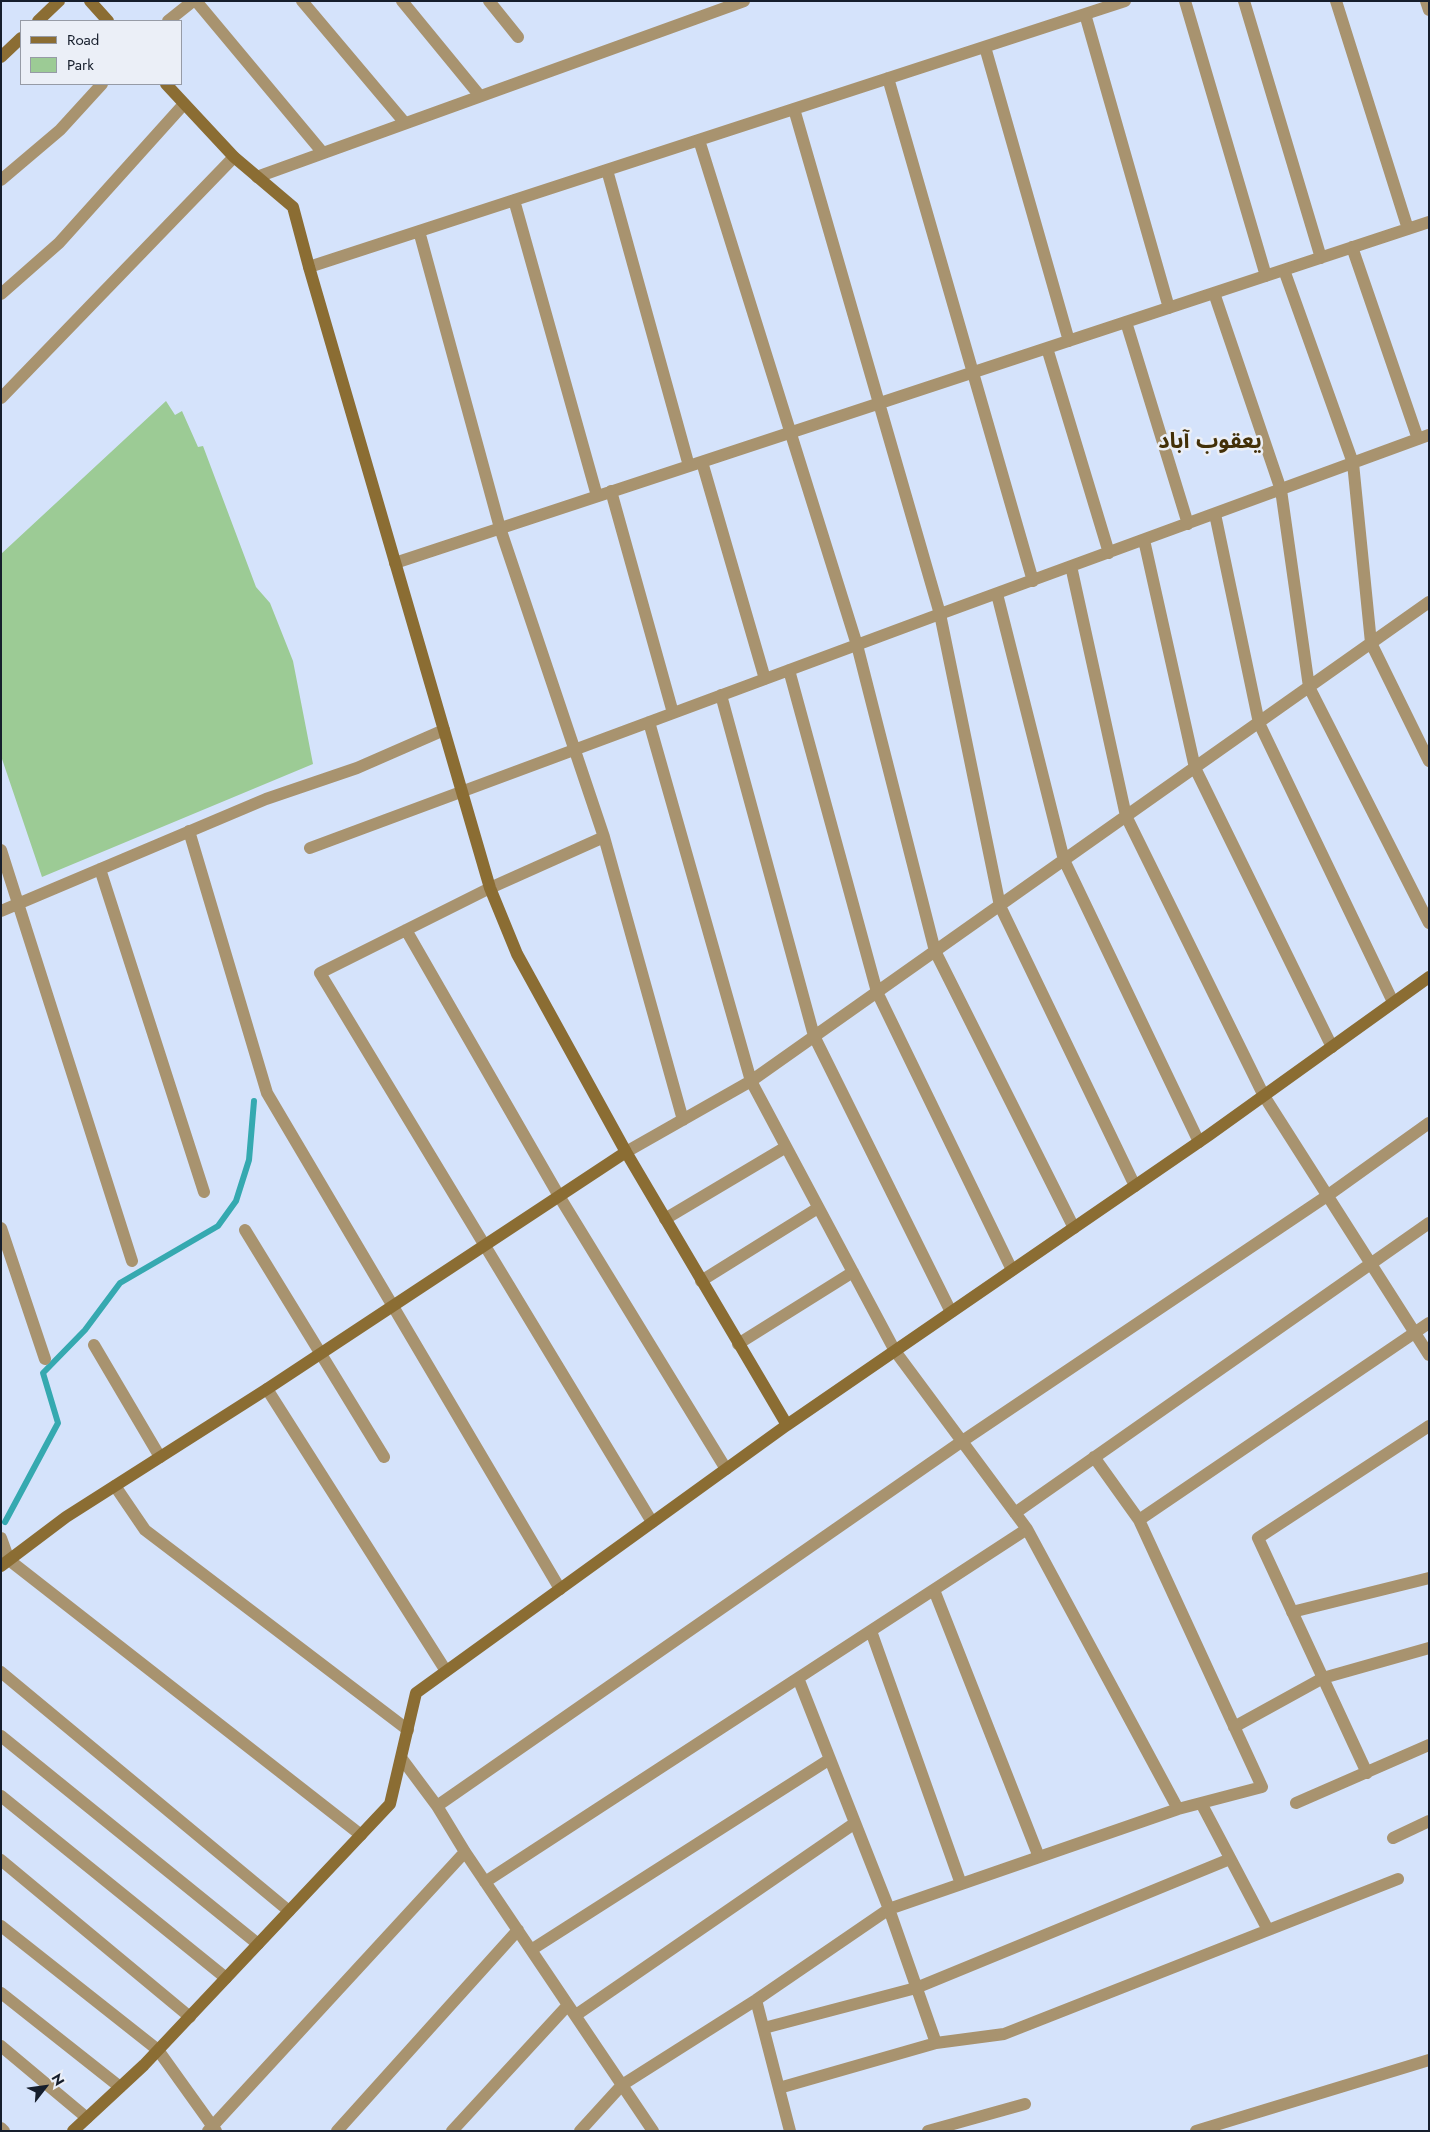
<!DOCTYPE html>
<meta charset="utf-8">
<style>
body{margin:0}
#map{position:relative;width:1430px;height:2132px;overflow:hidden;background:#d5e3fb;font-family:Jost,sans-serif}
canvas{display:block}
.frame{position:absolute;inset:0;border:2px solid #161e2c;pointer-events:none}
.legend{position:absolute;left:20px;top:20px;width:162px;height:65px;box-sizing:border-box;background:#ebeff7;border:1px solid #969ba6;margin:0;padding:6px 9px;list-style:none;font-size:15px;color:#161e2c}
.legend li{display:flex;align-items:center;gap:10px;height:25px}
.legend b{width:25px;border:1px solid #969ba6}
.north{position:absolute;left:20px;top:2062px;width:50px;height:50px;-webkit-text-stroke:4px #ebeff7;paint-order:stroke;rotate:60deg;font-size:14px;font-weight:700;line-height:20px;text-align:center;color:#161e2c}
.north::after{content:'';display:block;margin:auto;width:18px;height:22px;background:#161e2c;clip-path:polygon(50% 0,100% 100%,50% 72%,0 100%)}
</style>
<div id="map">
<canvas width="1430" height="2132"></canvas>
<div class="frame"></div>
<ul class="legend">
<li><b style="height:6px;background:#8b6d33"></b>Road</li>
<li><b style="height:14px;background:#9ccb95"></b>Park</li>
</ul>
<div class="north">N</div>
</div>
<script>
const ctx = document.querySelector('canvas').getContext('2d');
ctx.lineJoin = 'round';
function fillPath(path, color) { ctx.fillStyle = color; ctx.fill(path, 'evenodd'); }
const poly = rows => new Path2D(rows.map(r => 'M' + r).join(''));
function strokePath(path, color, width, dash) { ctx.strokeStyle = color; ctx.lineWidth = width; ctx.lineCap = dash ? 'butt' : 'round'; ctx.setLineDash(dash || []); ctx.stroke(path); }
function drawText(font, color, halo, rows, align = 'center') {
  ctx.font = font + ' Jost,"Noto Sans Arabic",sans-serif'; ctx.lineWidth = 5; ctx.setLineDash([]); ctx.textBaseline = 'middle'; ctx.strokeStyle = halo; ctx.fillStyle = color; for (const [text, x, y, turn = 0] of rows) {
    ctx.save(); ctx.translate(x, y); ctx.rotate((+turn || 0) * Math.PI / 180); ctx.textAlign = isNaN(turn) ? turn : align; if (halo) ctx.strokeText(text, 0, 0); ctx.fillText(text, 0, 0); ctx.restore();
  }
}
fillPath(poly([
 [166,401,175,415,182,411,198,447,203,446,256,587,270,603,293,661,313,764,42,877,1,756,1,554]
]), '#9ccb95');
strokePath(poly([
 [5,1522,58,1423,43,1373,85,1330,120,1283,218,1226,236,1201,249,1160,254,1101]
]), '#35a9b0', 6);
strokePath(poly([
 [196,1,323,153],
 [302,1,405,123],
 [402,1,480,96],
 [489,1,518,37],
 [1185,1,1266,276],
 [1244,1,1321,258],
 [1336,1,1408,229],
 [1426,1,1429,10],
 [1085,14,1169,308],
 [168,21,193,1],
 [985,47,1069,341],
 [888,78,1033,581],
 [794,109,940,614,1000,906,1135,1186],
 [699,140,857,645,935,951,1074,1228],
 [607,170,689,466],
 [257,177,744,1],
 [1,180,60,130,102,84],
 [514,200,597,496],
 [419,231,500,528,604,837,683,1120],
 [1352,247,1418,439],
 [309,267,1125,1],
 [1284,270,1353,463,1371,643,1429,761],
 [1214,293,1281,490,1309,687,1429,923],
 [1,294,59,243,184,104],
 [1126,322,1188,524],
 [1047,348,1109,553],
 [1,398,234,157],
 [702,462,765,679],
 [611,491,673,713],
 [1215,514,1259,723,1393,1002],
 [1144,540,1195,768,1332,1047],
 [395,563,1429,222],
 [1071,566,1126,816,1264,1096,1429,1355],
 [997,594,1064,860,1199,1142],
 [789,670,877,992,1012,1270],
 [721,695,814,1036,951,1312],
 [649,722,751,1081,895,1351,1027,1529,1178,1809],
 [189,831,267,1093,560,1589],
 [604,837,490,888,320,973,652,1522],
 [310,848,940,614,1429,435],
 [1,850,132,1261],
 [100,869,204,1192],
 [1,911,266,799,357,768,444,730],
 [406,930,559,1196,726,1469],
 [626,1152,751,1081,1429,602],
 [665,1219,786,1147],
 [1,1228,45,1359],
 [245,1230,384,1457],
 [701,1281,818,1208],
 [738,1344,853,1272],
 [94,1345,160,1457],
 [267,1389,446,1671],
 [115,1486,145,1530,408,1730],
 [1015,1513,1429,1223],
 [1139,1520,1429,1323],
 [1,1538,9,1560,361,1835],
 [934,1590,1039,1857],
 [1292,1612,1429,1578],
 [871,1631,961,1884],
 [1,1672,289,1911],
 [798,1678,889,1909,936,2043,1004,2034,1398,1879],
 [1234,1727,1323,1678,1429,1648],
 [1,1736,258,1944],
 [402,1759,437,1806,465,1852,653,2131],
 [1367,1773,1258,1538,1429,1426],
 [1,1796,226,1978],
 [1201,1803,1268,1930],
 [1296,1803,1429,1745],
 [437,1806,961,1442,1327,1196,1429,1123],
 [1393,1838,1429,1821],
 [1,1860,190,2017],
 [485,1882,1027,1529],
 [1,1926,158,2050,216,2131],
 [531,1950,830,1759],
 [1,1993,120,2087],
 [756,2000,790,2131],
 [576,2015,855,1823],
 [764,2028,916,1988,1230,1859],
 [1,2046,87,2118],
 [779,2088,936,2043],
 [1,2128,4,2131],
 [208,2131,465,1852],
 [337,2131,518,1930],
 [452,2131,568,2005],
 [580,2131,622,2085,756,2000,889,1909,1178,1809,1262,1787,1139,1520,1094,1457],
 [928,2131,1025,2104],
 [1196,2131,1429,2060]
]), '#a8936f', 12);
strokePath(poly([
 [90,1,108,21],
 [38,21,59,1],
 [1,57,21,38],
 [166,84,234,157,293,207,309,267,490,888,517,954,626,1152,787,1425],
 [1,1566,66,1517,267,1389,626,1152],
 [73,2131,144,2065,390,1804,416,1693,787,1425,1209,1135,1429,977]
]), '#8b6d33', 12);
drawText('bold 22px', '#433008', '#ebeff7', [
 ["یعقوب آباد",1210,443]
]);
</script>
